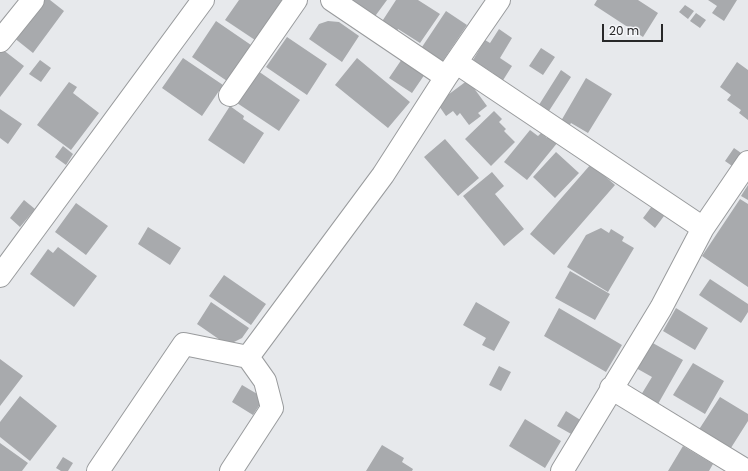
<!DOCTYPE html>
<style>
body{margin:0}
#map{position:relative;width:748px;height:471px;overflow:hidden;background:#e7e9ec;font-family:Poppins,sans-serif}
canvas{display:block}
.scale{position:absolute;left:602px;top:24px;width:61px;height:18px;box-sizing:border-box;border:2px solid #282829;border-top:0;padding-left:5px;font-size:12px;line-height:14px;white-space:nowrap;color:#282829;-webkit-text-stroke:3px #f5f6f9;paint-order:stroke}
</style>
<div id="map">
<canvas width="748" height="471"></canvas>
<div class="scale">20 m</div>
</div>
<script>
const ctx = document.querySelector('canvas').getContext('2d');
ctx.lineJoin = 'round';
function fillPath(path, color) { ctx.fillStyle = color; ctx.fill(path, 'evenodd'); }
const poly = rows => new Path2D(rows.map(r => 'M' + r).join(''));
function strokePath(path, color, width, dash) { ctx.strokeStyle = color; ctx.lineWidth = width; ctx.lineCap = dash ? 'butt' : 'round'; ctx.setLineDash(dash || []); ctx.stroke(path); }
fillPath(poly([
 [41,0,50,0,64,11,33,53,13,37],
 [239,0,282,0,255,40,225,20],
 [347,0,387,0,373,19],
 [396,0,418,0,440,14,420,43,398,29,396,33,381,23],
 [597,0,638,0,658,13,643,37,594,5],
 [708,0,737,0,724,21,712,13,717,6],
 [685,5,694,11,688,19,679,12],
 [446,11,467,25,440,65,420,50],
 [696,13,706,20,700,28,690,21],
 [216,21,251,45,227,81,192,57],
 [328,21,339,22,359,36,342,62,309,39,319,24],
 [499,29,512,38,500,58,512,66,500,85,490,78,493,73,473,60,485,40,490,43],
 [287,37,327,64,307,95,266,67],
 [541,48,555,57,543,75,529,66],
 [2,49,24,66,0,97,0,51],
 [183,58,223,85,202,116,162,88],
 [357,58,410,102,388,128,335,85],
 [402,59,425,74,412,93,389,78],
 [40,60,51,68,41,82,29,74],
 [737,62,748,70,748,120,739,113,741,110,727,100,731,95,720,87],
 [561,70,571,77,547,114,537,108],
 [258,71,300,100,279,131,237,103],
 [586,78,612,94,588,133,571,123,569,126,561,121],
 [468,80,487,106,478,113,481,116,469,125,460,113,457,116,453,111,446,116,437,103],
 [69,82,77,87,73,93,99,113,71,150,37,125],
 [230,106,244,116,243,119,264,133,244,164,208,140],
 [0,109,22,124,8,144,0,138],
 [494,111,502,119,499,122,506,129,504,131,515,142,491,166,465,139],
 [530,130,538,136,541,133,547,138,549,135,558,142,527,180,504,162],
 [445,139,479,178,458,196,424,157],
 [63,146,73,154,66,165,55,157],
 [734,148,744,155,735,168,725,161],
 [556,152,579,173,555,198,533,177],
 [591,164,615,185,554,255,530,234],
 [492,172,504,186,495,194,524,229,504,246,463,196],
 [748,185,748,200,741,196],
 [740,199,748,204,748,287,702,256],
 [24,200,35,209,20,227,10,218],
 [76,203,108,226,86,255,55,232],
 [652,206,664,216,655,228,643,218],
 [148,227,181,248,170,265,138,244],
 [601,228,609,233,611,229,624,237,622,241,634,248,608,292,567,267,586,235],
 [58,247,97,276,74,307,30,274,48,249,53,253],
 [570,271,610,294,595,320,555,298],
 [224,275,266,304,251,325,209,296],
 [710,279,748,304,748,312,741,323,699,295],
 [211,302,249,328,242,338,234,342,223,342,197,324],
 [476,302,510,322,494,351,482,345,486,338,463,325],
 [559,308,622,345,606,372,544,336],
 [676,308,708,328,695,350,663,331],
 [651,342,683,360,658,404,641,395,652,377,636,368],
 [0,359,23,376,0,406],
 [693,363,724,381,705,414,673,395],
 [499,366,511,372,501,391,489,385],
 [242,385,264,398,253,415,232,402],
 [20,396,57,426,30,461,0,437,0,422],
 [720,397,748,414,748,421,729,451,698,431],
 [566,411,582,421,573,435,557,426],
 [525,419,561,441,545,468,509,446],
 [0,443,28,463,22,471,0,471],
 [382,445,404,458,402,462,413,469,412,471,366,471],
 [683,446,713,464,709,471,668,471],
 [63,457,73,463,68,471,61,471,56,468]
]), '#a8aaad');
const minor = poly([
 [332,0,446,77],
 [0,41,33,0],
 [457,63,703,228],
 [230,95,296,0],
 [0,276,203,0],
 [611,388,747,471],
 [98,471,184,344,248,357,383,175,446,77,499,0],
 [231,471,272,408,265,381,248,357],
 [562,471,661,308,703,228,748,162]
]);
strokePath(minor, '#999b9d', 24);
strokePath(minor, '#fff', 22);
</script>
